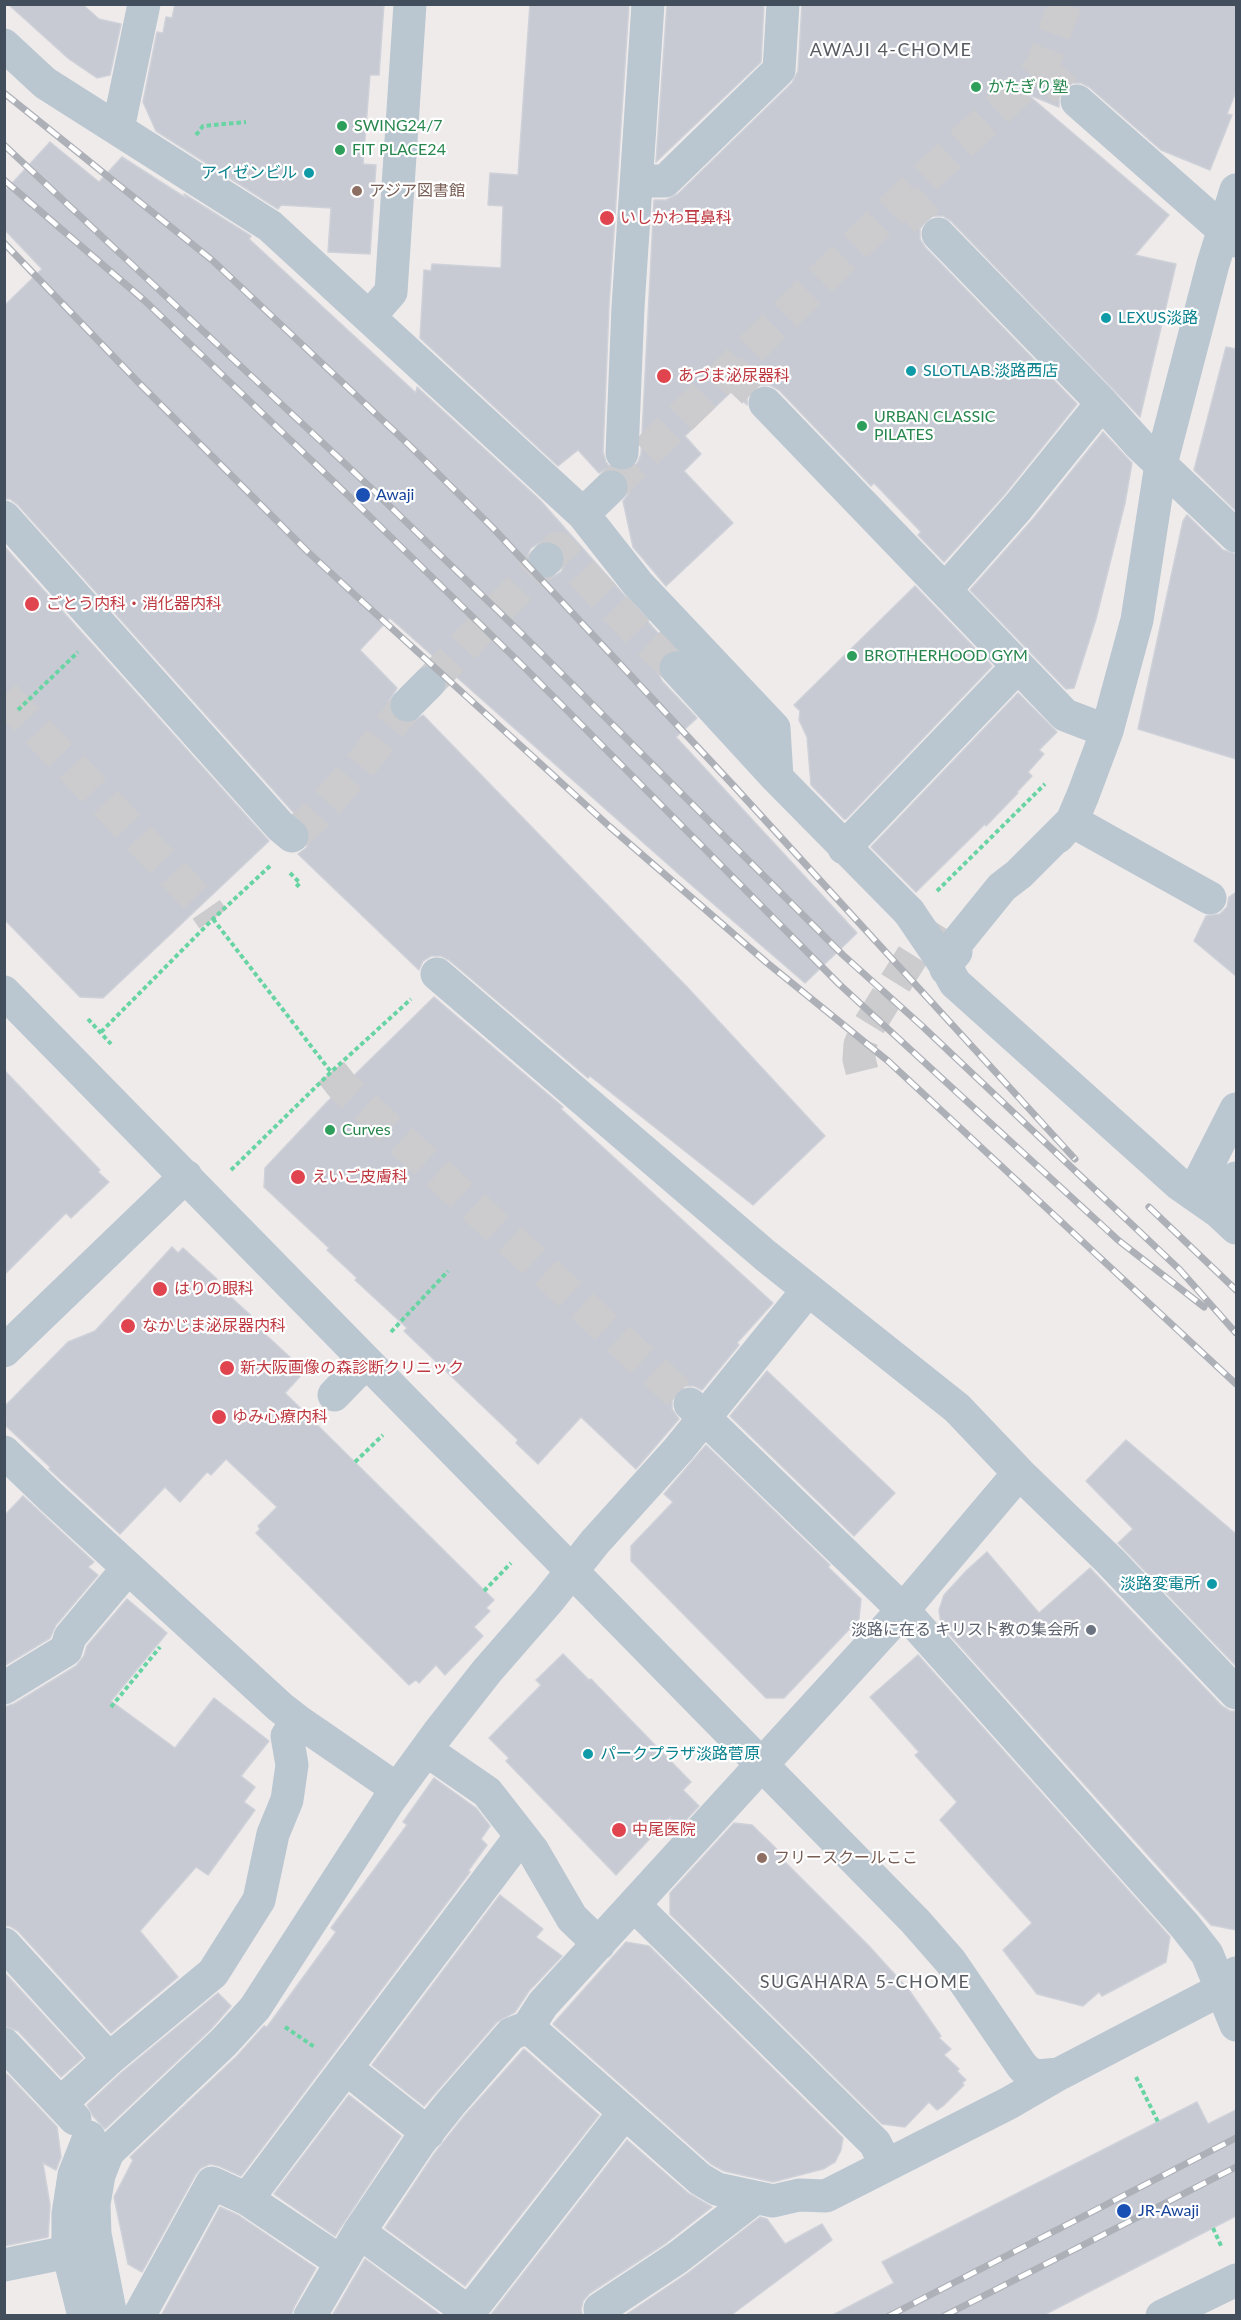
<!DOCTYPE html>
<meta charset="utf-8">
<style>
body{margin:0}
#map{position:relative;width:1241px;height:2320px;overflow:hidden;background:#efebeb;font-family:Lato,sans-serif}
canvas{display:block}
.frame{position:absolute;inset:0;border:6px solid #424e5b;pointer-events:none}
</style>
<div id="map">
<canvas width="1241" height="2320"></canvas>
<div class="frame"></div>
</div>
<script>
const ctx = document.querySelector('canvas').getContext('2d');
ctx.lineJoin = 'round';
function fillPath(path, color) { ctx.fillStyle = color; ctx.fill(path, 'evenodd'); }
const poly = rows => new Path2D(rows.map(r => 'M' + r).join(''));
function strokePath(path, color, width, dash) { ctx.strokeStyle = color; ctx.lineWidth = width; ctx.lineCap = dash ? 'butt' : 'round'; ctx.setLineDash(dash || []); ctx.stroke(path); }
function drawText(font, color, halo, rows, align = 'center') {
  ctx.font = font + ' Lato,"Noto Sans JP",sans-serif'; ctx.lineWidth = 4.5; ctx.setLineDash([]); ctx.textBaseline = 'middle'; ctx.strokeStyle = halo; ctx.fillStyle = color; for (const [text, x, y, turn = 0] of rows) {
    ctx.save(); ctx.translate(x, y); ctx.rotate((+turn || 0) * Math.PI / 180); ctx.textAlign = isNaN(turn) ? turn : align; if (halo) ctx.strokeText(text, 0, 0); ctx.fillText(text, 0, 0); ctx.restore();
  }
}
const building = poly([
 [8,4,82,4,99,19,121,24,110,75,97,78,69,59,8,4],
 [175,4,384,4,379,75,370,75,363,164,376,165,370,254,328,252,331,208,281,205,278,209,156,131,143,102,157,32,163,33,166,17,172,18,175,4],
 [530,4,629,4,609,306,603,452,606,462,612,469,606,469,599,473,578,450,558,466,420,338,424,270,431,271,432,264,501,268,503,206,488,205,490,173,518,175,530,4],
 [667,4,764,4,761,62,656,162,667,4],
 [802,4,1236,4,1236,92,1227,114,1232,115,1210,170,1161,150,1089,87,1081,83,1072,83,1063,88,1059,97,1059,107,1027,94,1169,215,1135,255,1176,264,1140,417,951,221,943,216,933,216,925,221,920,229,920,239,925,247,1077,404,1004,495,944,562,918,535,921,532,874,483,871,486,779,390,770,385,760,385,752,390,747,397,747,405,733,390,685,436,701,454,684,471,733,523,666,586,633,547,623,501,629,493,629,483,621,472,631,469,638,462,641,454,654,200,666,200,678,194,792,83,798,71,802,4],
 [50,142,99,182,122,157,186,198,184,194,251,236,249,239,416,393,417,387,540,500,673,650,663,655,658,663,658,673,662,681,697,718,676,737,857,933,805,983,681,876,390,618,360,650,397,688,389,701,389,710,393,718,402,723,411,723,423,715,689,989,825,1136,753,1205,590,1076,588,1078,449,960,441,956,431,956,423,961,419,970,298,854,306,848,310,840,310,830,304,822,293,812,18,505,10,499,4,499,4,306,42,269,4,229,4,192,50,142],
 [543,541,552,541,560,545,565,555,565,564,561,572,549,579,541,579,532,575,527,565,527,556,531,548,543,541],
 [1226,347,1236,349,1236,511,1194,470,1226,347],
 [1103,432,1132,463,1125,503,1096,619,1074,688,1066,689,970,590,1033,519,1103,432],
 [1187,515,1223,550,1236,554,1236,759,1138,729,1183,521,1187,515],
 [4,546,269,841,103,998,80,997,4,919,4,546],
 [915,586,992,666,846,819,844,819,811,785,807,737,799,720,800,711,794,705,915,586],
 [1018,693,1057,732,1039,750,1044,754,1028,772,1032,776,1017,792,1018,793,986,826,985,824,916,892,871,847,1018,693],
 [1236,892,1236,976,1194,941,1206,916,1220,914,1227,907,1229,897,1236,892],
 [434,997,563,1107,561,1109,773,1303,737,1343,739,1345,702,1390,694,1386,685,1386,676,1391,672,1399,672,1409,679,1419,636,1469,581,1417,538,1464,516,1443,518,1440,404,1331,407,1328,355,1280,357,1278,327,1250,329,1248,264,1187,265,1168,327,1102,434,997],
 [4,1070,100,1170,98,1172,109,1182,71,1218,66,1213,4,1275,4,1070],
 [172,1247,178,1253,183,1248,217,1279,214,1282,256,1320,253,1323,305,1371,285,1393,494,1600,486,1608,490,1611,474,1627,483,1636,445,1675,436,1665,419,1683,416,1680,409,1685,256,1533,260,1529,258,1526,277,1507,226,1459,211,1475,207,1472,180,1502,165,1487,120,1534,49,1469,50,1467,6,1426,5,1406,68,1342,95,1331,172,1247],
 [767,1371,895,1493,854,1536,730,1416,767,1371],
 [1126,1440,1236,1534,1236,1666,1118,1543,1133,1529,1086,1481,1126,1440],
 [706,1445,830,1565,828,1567,861,1599,859,1619,784,1698,766,1698,631,1561,631,1546,673,1502,664,1494,706,1445],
 [23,1496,94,1562,88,1567,98,1575,56,1625,50,1638,4,1666,4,1516,23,1496],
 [987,1552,1039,1613,1090,1568,1222,1706,1230,1711,1236,1711,1236,1930,1211,1925,941,1625,939,1610,944,1595,967,1570,987,1552],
 [127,1599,167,1633,111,1701,175,1748,214,1698,269,1741,241,1776,255,1787,244,1802,255,1810,208,1875,196,1867,140,1931,178,1977,111,2033,18,1931,10,1926,4,1926,4,1707,14,1704,76,1666,84,1656,87,1646,127,1599],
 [563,1654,589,1680,591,1679,691,1782,683,1790,699,1806,670,1837,671,1816,616,1875,506,1761,509,1758,489,1738,541,1685,536,1680,563,1654],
 [918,1655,1170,1937,1166,1962,1102,1996,1099,1992,1083,2006,1037,1994,1003,1950,1032,1923,940,1820,957,1802,915,1755,919,1752,870,1697,918,1655],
 [434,1778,476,1808,490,1826,481,1839,487,1845,468,1871,470,1872,241,2176,219,2166,210,2164,201,2168,196,2174,142,2272,128,2264,114,2197,133,2160,130,2157,237,2056,264,2026,267,2027,336,1932,331,1928,407,1825,403,1822,434,1778],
 [734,1823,752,1825,787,1859,785,1862,869,1946,909,1990,941,2036,939,2038,951,2049,944,2055,959,2069,957,2071,966,2080,962,2083,964,2085,943,2106,937,2110,929,2102,905,2127,882,2124,670,1914,670,1893,734,1823],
 [500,1895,543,1929,536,1937,562,1956,529,1991,515,2012,497,2022,424,2106,372,2065,500,1895],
 [626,1942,649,1946,843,2138,841,2150,835,2162,823,2169,773,2182,724,2171,711,2164,553,2024,626,1942],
 [4,1972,83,2058,61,2077,18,2031,4,2026,4,1972],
 [218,1993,231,2006,211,2029,105,2129,93,2116,87,2105,121,2073,218,1993],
 [524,2049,599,2115,465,2286,385,2228,434,2154,465,2115,524,2049],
 [7,2074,57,2127,61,2157,56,2170,43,2163,50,2205,48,2237,4,2246,4,2075,7,2074],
 [349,2095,401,2136,335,2236,274,2194,349,2095],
 [1197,2102,1208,2124,1236,2110,1236,2216,1042,2316,831,2316,894,2283,882,2262,1197,2102],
 [627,2140,688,2193,712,2207,666,2243,590,2293,583,2301,581,2310,583,2316,490,2316,627,2140],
 [220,2207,238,2215,316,2268,294,2307,291,2316,161,2316,220,2207],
 [760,2217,767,2219,785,2244,822,2224,832,2240,730,2316,624,2316,688,2273,760,2217],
 [365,2259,442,2316,332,2316,365,2259]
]);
fillPath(building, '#c7cad3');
strokePath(building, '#cfd1d9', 1.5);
strokePath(poly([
 [1041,69,1077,101],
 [905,197,938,234],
 [730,369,765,403],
 [611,487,905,197,1041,69,1065,4],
 [547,559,558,548,639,633,676,668],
 [429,683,545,561],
 [4,696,204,906,213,919],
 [292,836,313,818,359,767,407,705],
 [862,1071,859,1059,860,1045,865,1032,934,921],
 [331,1072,343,1087,690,1404]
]), '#ccccce', 33, [33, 16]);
strokePath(poly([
 [196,135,203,126,246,122],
 [18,710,78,652],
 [290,873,300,883,296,887],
 [937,891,1045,784],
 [213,919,331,1072],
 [88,1019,111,1044],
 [101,1032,213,919,271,865],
 [231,1170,331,1072,411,999],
 [391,1332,448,1271],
 [355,1462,383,1435],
 [484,1591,511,1563],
 [111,1707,160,1647],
 [285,2027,316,2048],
 [1136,2077,1158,2122],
 [1213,2228,1222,2248]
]), '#68d4a3', 4, [4.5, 3]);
strokePath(poly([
 [4,45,45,83,270,226,583,514,638,584,774,728,777,778],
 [1077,101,1236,241],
 [118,129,144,4],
 [637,181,665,181,779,70,783,4],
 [938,234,1102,403,1139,444,1236,536],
 [369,317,391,292,410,4],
 [765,403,1065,715,1107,731],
 [622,453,628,307,648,4],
 [583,514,611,487],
 [4,517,280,826,292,836],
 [545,561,547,559],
 [945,590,1018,507,1102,403],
 [676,668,777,778,909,912],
 [407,705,429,683],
 [1058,837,1072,821,1210,898],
 [844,848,1018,666],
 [956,952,945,965,955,983,1179,1184,1219,1212,1236,1228],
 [946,969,955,945,1002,887,1019,874,1072,821,1083,795,1107,731,1137,620,1161,464,1213,264,1236,190],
 [437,974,766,1256,957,1408,1019,1473,1110,1561,1236,1693],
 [4,992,915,1921,951,1962,1022,2066,1028,2072,1037,2076,1059,2074],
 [1193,1194,1236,1109],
 [1219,1212,1236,1178],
 [4,1351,186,1176],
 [334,1395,366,1362],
 [690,1404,903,1610,1185,1926,1207,1954,1236,2025],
 [4,1452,52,1498,280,1707,298,1721,397,1789],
 [4,1688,66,1650,70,1637,128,1568],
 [426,1750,487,1792,533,1851,572,1918,599,1944],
 [634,1905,875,2143,886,2165],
 [4,1944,109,2059],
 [528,2027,700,2179,717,2189,773,2201,799,2195,826,2196,1009,2103,1059,2074,1222,1989,1236,1973],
 [4,2044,75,2119],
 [347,2069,428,2133],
 [61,2103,109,2059,213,1973,259,1900,273,1834,287,1800,292,1765,287,1736,298,1721],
 [247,2199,521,1836],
 [359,2232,459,2305,464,2316],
 [4,2265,68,2252],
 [600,2309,677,2258,755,2198],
 [464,2314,474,2306,624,2113],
 [84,2316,68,2252,68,2214,74,2175,89,2137],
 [111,2316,95,2234,94,2204,99,2175,108,2152,224,2042,255,2008,388,1802,439,1732,487,1671,548,1601,595,1542,678,1450,808,1290],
 [139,2316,212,2183,247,2199,341,2262],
 [310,2316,359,2232,419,2143,451,2103,511,2034,528,2027,543,2004,903,1610,1019,1473],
 [1162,2316,1236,2280]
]), '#bac6d0', 33);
const rail = poly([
 [4,93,212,260,408,444,493,528,733,785,1075,1159],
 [4,145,370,487,524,636,843,955,921,1025,1180,1270,1236,1333],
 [4,180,145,301,356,503,522,665,839,984,1118,1240,1204,1307],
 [4,243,139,383,309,553,610,827,766,962,888,1061,1236,1384],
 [1149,1207,1236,1290],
 [889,2316,1236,2138],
 [944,2316,1236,2167]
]);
strokePath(rail, '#adb1b7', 7);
strokePath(rail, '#fff', 4.5, [14]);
strokePath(poly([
 [909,912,945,965]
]), '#bac6d0', 33);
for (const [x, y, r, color] of [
 [976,87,6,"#2e9e5b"],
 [342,126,6,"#2e9e5b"],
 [340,150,6,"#2e9e5b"],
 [309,173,6,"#0f9aa8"],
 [357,191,6,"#8d6e63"],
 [607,218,8,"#e0444e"],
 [1106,318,6,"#0f9aa8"],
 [911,371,6,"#0f9aa8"],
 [664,376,8,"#e0444e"],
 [862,426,6,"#2e9e5b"],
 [363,495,8,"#1a4fb4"],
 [32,604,8,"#e0444e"],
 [852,656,6,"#2e9e5b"],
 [330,1130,6,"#2e9e5b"],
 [298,1177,8,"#e0444e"],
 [160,1289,8,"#e0444e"],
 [128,1326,8,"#e0444e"],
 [227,1368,8,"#e0444e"],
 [219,1417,8,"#e0444e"],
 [1212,1584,6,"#0f9aa8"],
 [1091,1630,6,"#6b7280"],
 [588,1754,6,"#0f9aa8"],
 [619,1830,8,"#e0444e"],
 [762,1858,6,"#8d6e63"],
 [1124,2211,8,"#1a4fb4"]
]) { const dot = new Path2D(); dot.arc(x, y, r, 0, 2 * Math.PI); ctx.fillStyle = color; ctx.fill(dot); strokePath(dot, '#fff', 2); }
drawText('16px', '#27864d', '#fff', [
 ["かたぎり塾",988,87],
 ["SWING24/7",354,126],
 ["FIT PLACE24",352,150],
 ["URBAN CLASSIC",874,417],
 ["PILATES",874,435],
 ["BROTHERHOOD GYM",864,656],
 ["Curves",342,1130]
], 'left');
drawText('16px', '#0d838f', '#fff', [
 ["アイゼンビル",297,173,"right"],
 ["LEXUS淡路",1118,318],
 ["SLOTLAB.淡路西店",923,371],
 ["淡路変電所",1200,1584,"right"],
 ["パークプラザ淡路菅原",600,1754]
], 'left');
drawText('16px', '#785e54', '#fff', [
 ["アジア図書館",369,191],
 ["フリースクールここ",774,1858]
], 'left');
drawText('16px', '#be3a42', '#fff', [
 ["いしかわ耳鼻科",620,218],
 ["あづま泌尿器科",678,376],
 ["ごとう内科・消化器内科",46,604],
 ["えいご皮膚科",312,1177],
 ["はりの眼科",174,1289],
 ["なかじま泌尿器内科",142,1326],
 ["新大阪画像の森診断クリニック",240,1368],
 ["ゆみ心療内科",232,1417],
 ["中尾医院",632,1830]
], 'left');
drawText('16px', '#164399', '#fff', [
 ["Awaji",376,495],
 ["JR-Awaji",1138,2211]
], 'left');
drawText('16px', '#5b616d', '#fff', [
 ["淡路に在る キリスト教の集会所",1079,1630]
], 'right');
ctx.letterSpacing = '1.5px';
drawText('18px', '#585c62', '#fff', [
 ["AWAJI 4-CHOME",891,50],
 ["SUGAHARA 5-CHOME",865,1982]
]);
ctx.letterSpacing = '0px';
</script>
